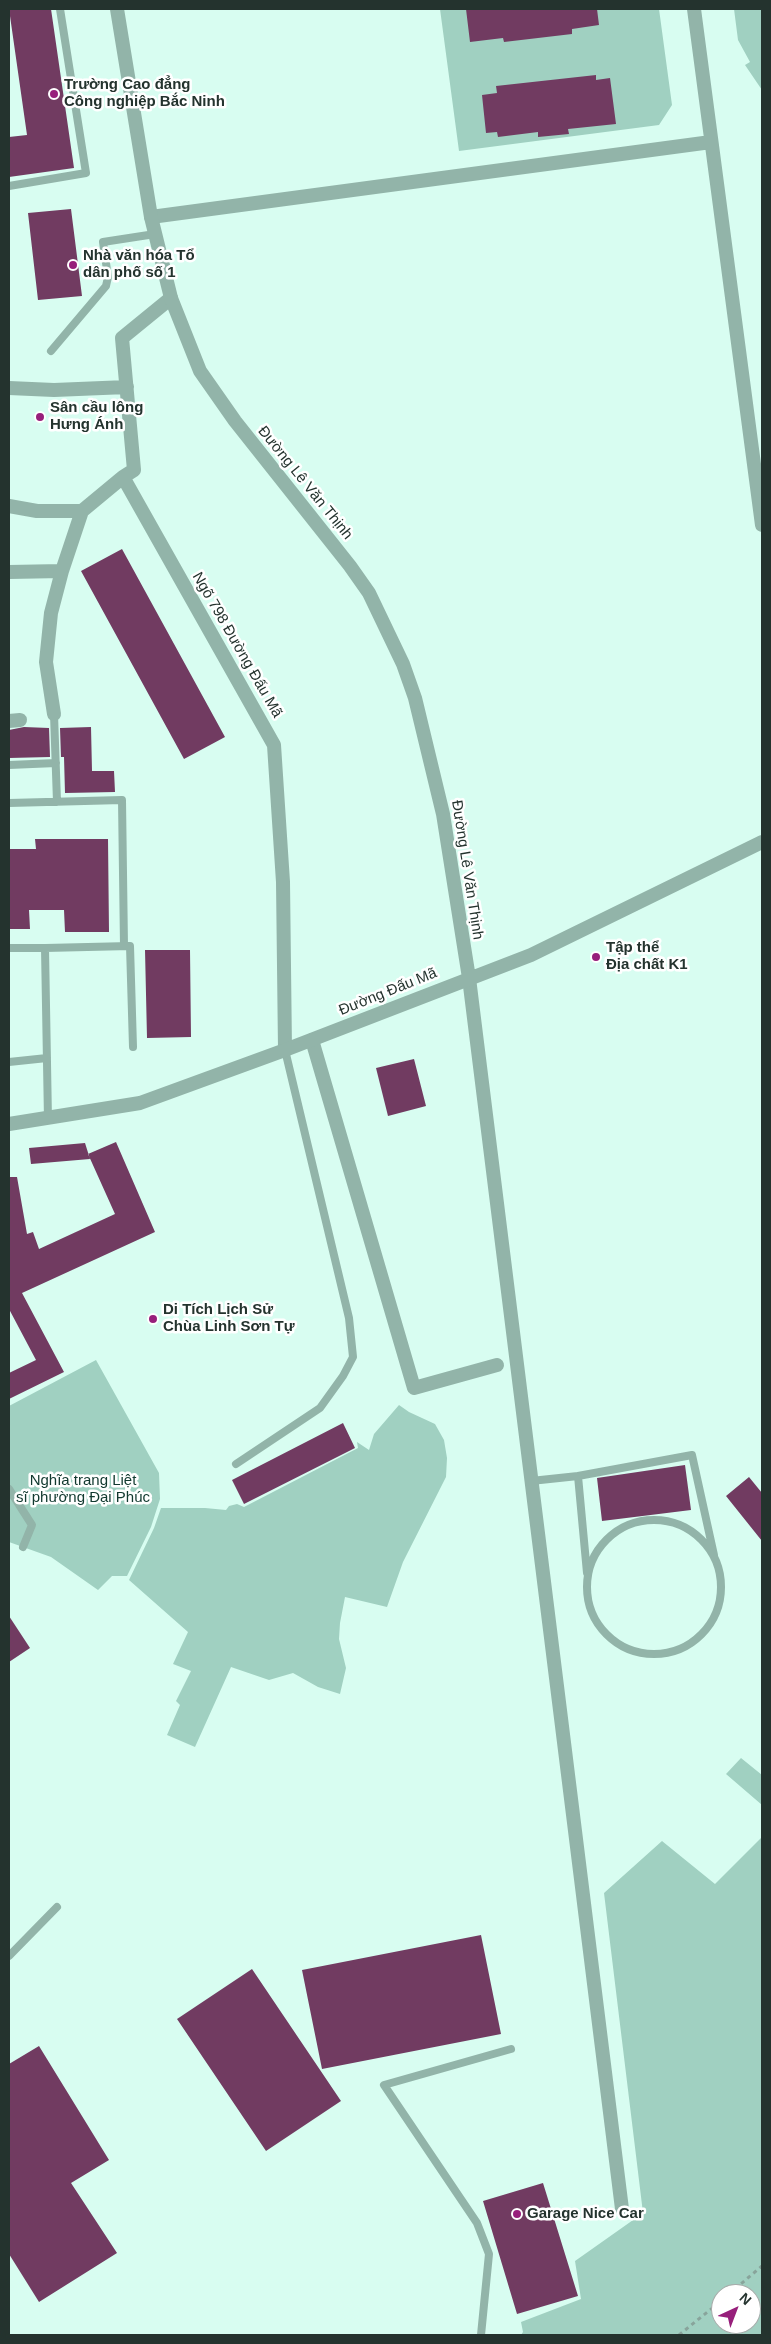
<!DOCTYPE html>
<meta charset="utf-8">
<style>
body{margin:0}
#map{position:relative;width:771px;height:2344px;overflow:hidden;background:#d8fdf1;font-family:Arial,sans-serif}
canvas{display:block}
.frame{position:absolute;inset:0;border:10px solid #24332e;pointer-events:none}
.north{position:absolute;left:711px;top:2284px;width:50px;height:50px;box-sizing:border-box;background:#fff;border:1px solid #a7adab;border-radius:50%;rotate:43deg;font-size:14px;font-weight:700;line-height:20px;text-align:center;color:#24332e}
.north::after{content:'';display:block;margin:auto;width:18px;height:22px;background:#971f7b;clip-path:polygon(50% 0,100% 100%,50% 72%,0 100%)}
</style>
<div id="map">
<canvas width="771" height="2344"></canvas>
<div class="frame"></div>
<div class="north">N</div>
</div>
<script>
const ctx = document.querySelector('canvas').getContext('2d');
ctx.lineJoin = 'round';
function fillPath(path, color) { ctx.fillStyle = color; ctx.fill(path, 'evenodd'); }
const poly = rows => new Path2D(rows.map(r => 'M' + r).join(''));
function strokePath(path, color, width, dash) { ctx.strokeStyle = color; ctx.lineWidth = width; ctx.lineCap = dash ? 'butt' : 'round'; ctx.setLineDash(dash || []); ctx.stroke(path); }
function drawText(font, color, halo, rows, align = 'center') {
  ctx.font = font + ' Arial,sans-serif'; ctx.lineWidth = 5; ctx.setLineDash([]); ctx.textBaseline = 'middle'; ctx.strokeStyle = halo; ctx.fillStyle = color; for (const [text, x, y, turn = 0] of rows) {
    ctx.save(); ctx.translate(x, y); ctx.rotate((+turn || 0) * Math.PI / 180); ctx.textAlign = isNaN(turn) ? turn : align; if (halo) ctx.strokeText(text, 0, 0); ctx.fillText(text, 0, 0); ctx.restore();
  }
}
fillPath(poly([
 [440,9,659,9,672,105,659,125,459,151],
 [734,9,762,9,762,90,745,65,750,62,738,40],
 [96,1360,159,1473,160,1499,151,1527,127,1576,112,1576,98,1590,51,1557,9,1542,9,1406],
 [399,1405,409,1412,435,1424,444,1440,447,1458,446,1477,403,1562,387,1607,345,1597,340,1623,339,1639,346,1668,340,1694,318,1687,293,1673,269,1680,231,1667,195,1747,167,1735,180,1705,176,1701,191,1671,173,1664,188,1632,129,1580,154,1528,161,1508,205,1508,226,1510,229,1506,237,1504,244,1507,358,1448,357,1442,369,1450,374,1434],
 [741,1758,762,1775,762,1805,726,1774],
 [762,1837,762,2335,521,2335,523,2332,521,2322,581,2299,575,2261,643,2213,604,1893,662,1841,715,1884],
 [721,2294,751,2294,751,2324,721,2324]
]), '#a0d0c1');
fillPath(poly([
 [9,9,51,9,74,168,9,177,9,137,27,135],
 [466,9,597,9,599,25,572,29,572,34,504,42,503,38,470,42],
 [596,75,596,80,610,78,616,124,568,129,569,134,538,137,538,132,498,137,497,132,486,133,482,95,497,93,496,86],
 [71,209,82,296,38,300,28,213],
 [122,549,225,737,184,759,81,571],
 [24,727,49,728,50,757,9,758,9,730],
 [91,727,92,771,114,771,115,792,65,793,64,757,61,757,60,728],
 [35,839,108,839,109,932,65,932,64,910,29,910,30,929,9,929,9,849,36,849],
 [145,950,190,950,191,1037,147,1038],
 [414,1059,426,1106,388,1116,376,1068],
 [116,1142,155,1232,22,1293,64,1372,9,1399,9,1373,36,1360,9,1309,9,1177,17,1177,27,1234,33,1232,39,1249,115,1214,88,1154],
 [85,1143,90,1159,31,1164,29,1148],
 [343,1423,355,1448,244,1504,232,1480],
 [685,1465,691,1510,602,1521,597,1478],
 [749,1477,762,1493,762,1541,726,1496],
 [9,1616,30,1648,9,1662],
 [481,1935,501,2034,322,2069,302,1970],
 [252,1969,341,2101,266,2151,177,2019],
 [39,2046,109,2160,71,2183,117,2253,39,2302,9,2254,9,2064],
 [543,2183,578,2296,517,2314,483,2201]
]), '#713b61');
strokePath(poly([
 [729,2294,762,2266],
 [679,2335,721,2301]
]), '#88a49b', 3, [4, 4]);
strokePath(poly([
 [9,186,86,173,60,9],
 [51,351,106,286,108,277,103,242,155,234],
 [54,714,57,802],
 [9,765,56,763],
 [9,803,122,800,124,946],
 [9,948,45,948,48,1120],
 [45,948,130,946,133,1047],
 [9,1062,47,1058],
 [236,1464,320,1408,343,1376,353,1357,349,1318,285,1050],
 [578,1476,692,1455,714,1555],
 [531,1481,578,1476,587,1573],
 [9,1489,32,1525,23,1547],
 '587 1587a67 67 0 1 1 134 0a67 67 0 1 1-134 0Z',
 [9,1956,57,1907],
 [481,2335,489,2254,477,2223,384,2085,511,2049]
]), '#92b4a9', 8);
strokePath(poly([
 [694,9,762,525],
 [151,217,711,142],
 [171,298,122,338,134,470,123,477,274,745,283,882,285,1050],
 [9,388,54,390,127,387],
 [9,506,37,511,82,511],
 [9,572,62,571,82,511,123,477],
 [54,714,46,662,51,613,62,571],
 [9,721,20,720],
 [469,978,622,2209],
 [312,1040,414,1388,497,1365]
]), '#92b4a9', 14);
strokePath(poly([
 [117,9,151,217,171,298,200,371,235,421,350,566,369,593,403,664,415,698,443,814,469,978],
 [9,1124,140,1103,285,1050,531,955,762,842]
]), '#92b4a9', 14);
for (const [x, y, r, color] of [
 [54,94,5,"#971f7b"],
 [73,265,5,"#971f7b"],
 [40,417,5,"#971f7b"],
 [596,957,5,"#971f7b"],
 [153,1319,5,"#971f7b"],
 [517,2214,5,"#971f7b"]
]) { const dot = new Path2D(); dot.arc(x, y, r, 0, 2 * Math.PI); ctx.fillStyle = color; ctx.fill(dot); strokePath(dot, '#fff', 2); }
drawText('bold 15px', '#24332e', '#fff', [
 ["Trường Cao đẳng",64,85],
 ["Công nghiệp Bắc Ninh",64,102],
 ["Nhà văn hóa Tổ",83,256],
 ["dân phố số 1",83,273],
 ["Sân cầu lông",50,408],
 ["Hưng Ánh",50,425],
 ["Tập thể",606,948],
 ["Địa chất K1",606,965],
 ["Di Tích Lịch Sử",163,1310],
 ["Chùa Linh Sơn Tự",163,1327],
 ["Garage Nice Car",527,2214]
], 'left');
drawText('15px', '#24332e', '#fff', [
 ["Đường Lê Văn Thịnh",305,483,51],
 ["Ngõ 798 Đường Đấu Mã",237,645,60],
 ["Đường Lê Văn Thịnh",467,870,81],
 ["Đường Đấu Mã",388,992,-22]
]);
drawText('15px', '#11392f', '#fff', [
 ["Nghĩa trang Liệt",83,1481],
 ["sĩ phường Đại Phúc",83,1498]
]);
</script>
